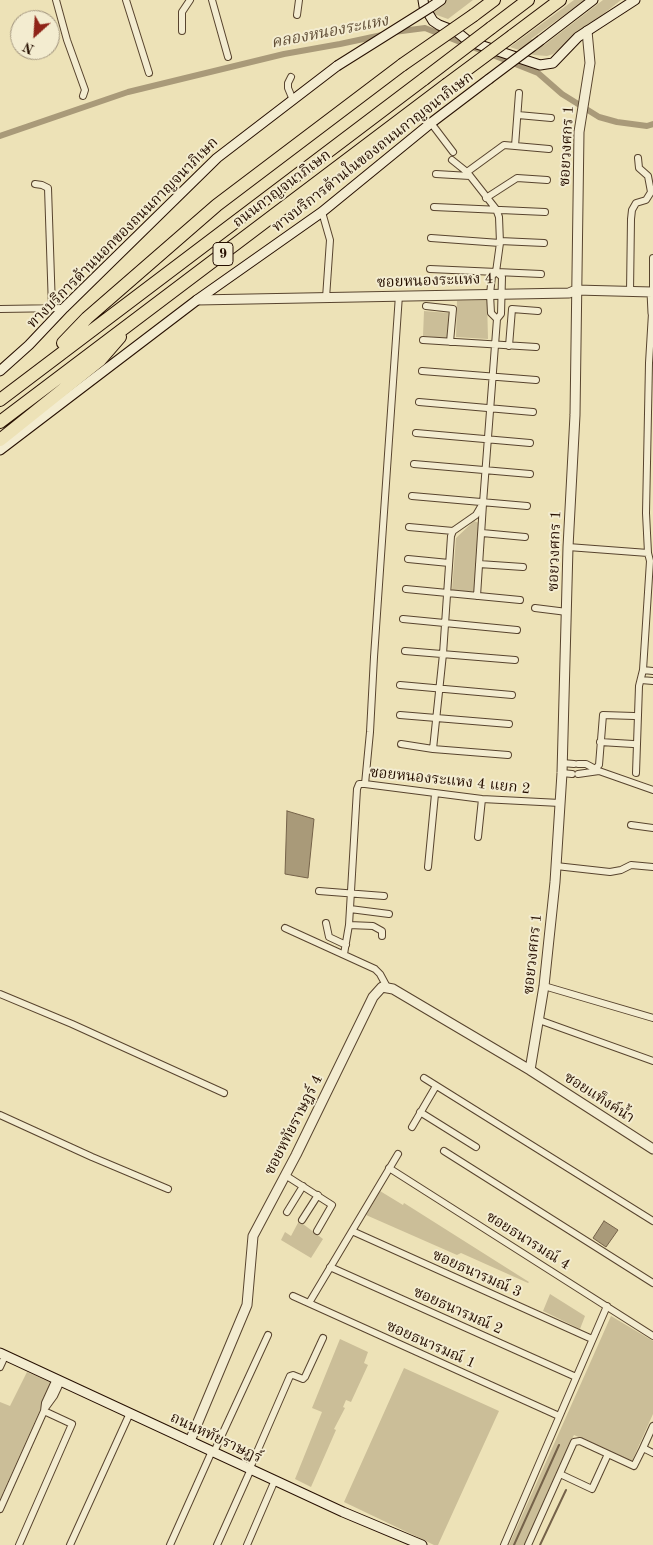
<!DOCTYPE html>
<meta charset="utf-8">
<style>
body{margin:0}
#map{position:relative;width:653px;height:1545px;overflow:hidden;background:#ede2b7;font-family:"Old Standard TT",serif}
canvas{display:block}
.north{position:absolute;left:10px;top:10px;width:50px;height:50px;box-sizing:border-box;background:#f3ecd0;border:1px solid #a1947d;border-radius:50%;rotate:206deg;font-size:14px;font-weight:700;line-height:20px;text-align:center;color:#260f00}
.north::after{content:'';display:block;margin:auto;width:18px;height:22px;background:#8f2418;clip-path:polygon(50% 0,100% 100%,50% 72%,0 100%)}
</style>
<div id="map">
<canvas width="653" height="1545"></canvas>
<div class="north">N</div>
</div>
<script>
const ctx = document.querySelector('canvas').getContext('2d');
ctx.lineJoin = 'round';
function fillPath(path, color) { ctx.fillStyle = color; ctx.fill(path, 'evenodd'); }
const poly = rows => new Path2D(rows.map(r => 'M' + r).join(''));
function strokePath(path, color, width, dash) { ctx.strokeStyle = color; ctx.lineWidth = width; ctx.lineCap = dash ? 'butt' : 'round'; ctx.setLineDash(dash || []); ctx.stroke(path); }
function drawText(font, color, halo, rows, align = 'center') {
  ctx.font = font + ' "Old Standard TT","Noto Serif Thai",serif'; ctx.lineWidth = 4; ctx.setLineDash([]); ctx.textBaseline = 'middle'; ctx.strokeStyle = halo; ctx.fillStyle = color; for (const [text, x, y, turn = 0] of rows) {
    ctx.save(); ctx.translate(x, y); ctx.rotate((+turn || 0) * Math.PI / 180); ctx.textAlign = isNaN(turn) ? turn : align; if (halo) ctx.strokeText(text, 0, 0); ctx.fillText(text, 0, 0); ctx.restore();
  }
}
fillPath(poly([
 [446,0,473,0,448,19,434,14,431,10],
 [574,0,585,0,531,39,543,46,603,0,621,0,553,54,547,56,534,55,510,47],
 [487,300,488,339,456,337,457,301],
 [424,311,449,313,447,338,423,336],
 [474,521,479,523,474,592,452,590,456,538],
 [380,1191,403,1205,404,1203,529,1282,528,1283,461,1253,457,1255,366,1215],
 [299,1221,323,1239,311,1258,281,1240,285,1232,291,1236],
 [550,1294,585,1316,580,1329,543,1311],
 [611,1316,653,1341,653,1414,632,1461,574,1435,571,1441,560,1474,527,1545,509,1545],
 [340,1339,368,1352,364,1363,368,1365,351,1402,346,1400,343,1407,345,1408,334,1429,336,1430,311,1487,295,1479,322,1412,312,1408],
 [404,1368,499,1411,438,1545,434,1545,344,1502],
 [27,1372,52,1383,0,1499,0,1402,10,1406]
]), '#cbbe98');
const water = poly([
 [287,811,314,819,308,878,285,874,287,811],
 [604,1221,618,1230,606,1247,593,1238,604,1221]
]);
fillPath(water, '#a99a79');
strokePath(water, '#756249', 1);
strokePath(poly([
 [514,1545,559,1445],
 [540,1545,566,1490]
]), '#756249', 2);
strokePath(poly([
 [394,32,425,28,538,73,562,94,599,117,617,122,647,126,653,124],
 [0,136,128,92,284,54,340,44,382,35]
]), '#a99a79', 6);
const minor = poly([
 [56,0,67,40,85,90,83,96],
 [126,0,149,73],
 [212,0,228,57],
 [297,15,299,0],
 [182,31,182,12,190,0],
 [291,77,288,83,288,88,293,100],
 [518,115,551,118],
 [431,123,453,152],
 [515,146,519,93],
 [452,160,467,172,496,209,499,217,500,243,496,272,492,276,490,294,491,313,497,319],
 [467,172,504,145,549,149],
 [436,174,470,176],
 [35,184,42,185,48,188,52,308],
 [486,198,517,178,547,180],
 [434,207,545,212],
 [322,212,330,240,326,298],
 [431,238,500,243],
 [500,241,544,243],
 [653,258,653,292],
 [430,269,541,274],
 [630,292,631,219,632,210,636,203,646,200,651,192,648,176,639,168,638,158],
 [426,306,453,309,450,342],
 [0,309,64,308],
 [423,340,536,347],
 [509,346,512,309,538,311],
 [422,371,536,380],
 [419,402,533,412],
 [416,433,530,443],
 [414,464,530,474],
 [412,496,527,506],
 [409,527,453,531],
 [482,533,525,537],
 [568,547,648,553],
 [408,559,449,563],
 [479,564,523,567],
 [406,589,520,600],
 [477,596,483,504],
 [535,608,567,612],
 [403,619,517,630],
 [405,651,515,660],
 [643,670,653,671],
 [641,680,653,681],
 [400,685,512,695],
 [400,715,509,724],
 [600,742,633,744],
 [401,744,433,749,508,755],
 [433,749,443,654,451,536,453,531,476,515,483,503,497,319,501,314,502,277,496,272],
 [562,763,574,764],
 [578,764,586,764,599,771,653,790],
 [595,769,599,765,603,715,634,716],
 [562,773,572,774],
 [636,773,639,686,643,670,650,561,648,553,646,513,649,363,652,313],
 [578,774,599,771],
 [365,784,370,732,374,657,399,295],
 [631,825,653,828],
 [478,837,482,799],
 [556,866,610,872,621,870,631,865,653,867],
 [428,867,435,794],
 [319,891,384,896],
 [350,909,389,914],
 [326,923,329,937,346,945],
 [349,925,373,926,382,931,382,936],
 [285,928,375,969,380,974,387,987],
 [344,954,349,925,357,789,359,784,365,784,482,799,560,803],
 [544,986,653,1018],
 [0,994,72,1024,224,1093],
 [539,1020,653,1061],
 [424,1078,653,1221],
 [420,1112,476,1147],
 [0,1115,92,1157,168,1189],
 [412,1127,436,1086],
 [444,1151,653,1283],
 [389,1168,653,1336],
 [285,1175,332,1205,317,1231],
 [287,1212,303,1186],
 [302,1220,318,1195],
 [352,1231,592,1339],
 [330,1267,576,1377],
 [293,1296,559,1416],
 [309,1303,398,1154],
 [0,1367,5,1356],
 [46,1407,54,1396,61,1381],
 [653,1426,643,1448,653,1453],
 [214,1452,268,1335],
 [250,1468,290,1376,293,1375,303,1379,305,1377,323,1338],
 [560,1474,592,1489,608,1454],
 [0,1509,44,1411,45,1403,56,1379],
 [19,1545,72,1424,44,1411],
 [70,1545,130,1413],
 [170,1545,212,1451],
 [217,1545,251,1469],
 [247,1545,275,1480],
 [504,1545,607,1306],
 [528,1545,574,1442,580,1441,634,1466,643,1448]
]);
const tertiary = poly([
 [197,300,569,293,576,290,652,292,653,313],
 [530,1070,544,986,555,882,562,773,568,547,575,415,579,132,590,63,587,31],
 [190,1441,247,1305,253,1236,296,1155,373,997,382,987,393,989,530,1070,653,1149]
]);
const secondary = poly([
 [423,0,424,6,433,21,439,25,457,32,468,41,540,65,553,63,578,37,635,0],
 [431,7,441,0],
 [541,40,593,0],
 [0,371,29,345,64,308,217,158,337,66],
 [0,450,197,300,322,212,431,123,489,79],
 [0,1353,343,1512,422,1545]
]);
const motorway = poly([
 [474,15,494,0],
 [491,28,528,0],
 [512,36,560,0],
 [63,343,87,318,217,205,402,65],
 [0,400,424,79],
 [0,422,446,85],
 [0,440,100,360,120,337]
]);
strokePath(minor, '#58442e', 8);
strokePath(tertiary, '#58442e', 11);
strokePath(secondary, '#260f00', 11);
strokePath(motorway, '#260f00', 14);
strokePath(minor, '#f3ecd0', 6);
strokePath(tertiary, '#f3ecd0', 9);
strokePath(secondary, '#f3ecd0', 9);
strokePath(motorway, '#ede2b7', 12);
const secondaryBridge = poly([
 [337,66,431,7],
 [489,79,541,40]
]);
const motorwayBridge = poly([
 [402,65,474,15],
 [424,79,491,28],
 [446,85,512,36]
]);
strokePath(secondaryBridge, '#260f00', 11, []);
strokePath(motorwayBridge, '#260f00', 14, []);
strokePath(secondaryBridge, '#f3ecd0', 9);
strokePath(motorwayBridge, '#ede2b7', 12);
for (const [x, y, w] of [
 [223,254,20]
]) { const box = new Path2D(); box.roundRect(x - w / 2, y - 11.5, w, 23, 4); ctx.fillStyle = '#f3ecd0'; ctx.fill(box); strokePath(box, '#260f00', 1); }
drawText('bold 14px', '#260f00', null, [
 ["9",223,254]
]);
drawText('15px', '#260f00', '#f3ecd0', [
 ["ซอยวงศกร 1",567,146,-87],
 ["ทางบริการด้านในของถนนกาญจนาภิเษก",373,152,-38],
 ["ถนนกาญจนาภิเษก",282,189,-37],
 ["ทางบริการด้านนอกของถนนกาญจนาภิเษก",123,233,-45],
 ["ซอยหนองระแหง 4",435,281,-2],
 ["ซอยวงศกร 1",555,551,-88],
 ["ซอยหนองระแหง 4 แยก 2",450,781,6],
 ["ซอยวงศกร 1",533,954,-84],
 ["ซอยแท็งค์น้ำ",599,1098,33],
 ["ซอยหทัยราษฎร์ 4",294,1125,-63],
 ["ซอยธนารมณ์ 4",528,1241,32],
 ["ซอยธนารมณ์ 3",477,1274,24],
 ["ซอยธนารมณ์ 2",458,1311,24],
 ["ซอยธนารมณ์ 1",431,1345,24],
 ["ถนนหทัยราษฎร์",216,1438,25]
]);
drawText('italic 16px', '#614e36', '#f3ecd0', [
 ["คลองหนองระแหง",330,32,-11]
]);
</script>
